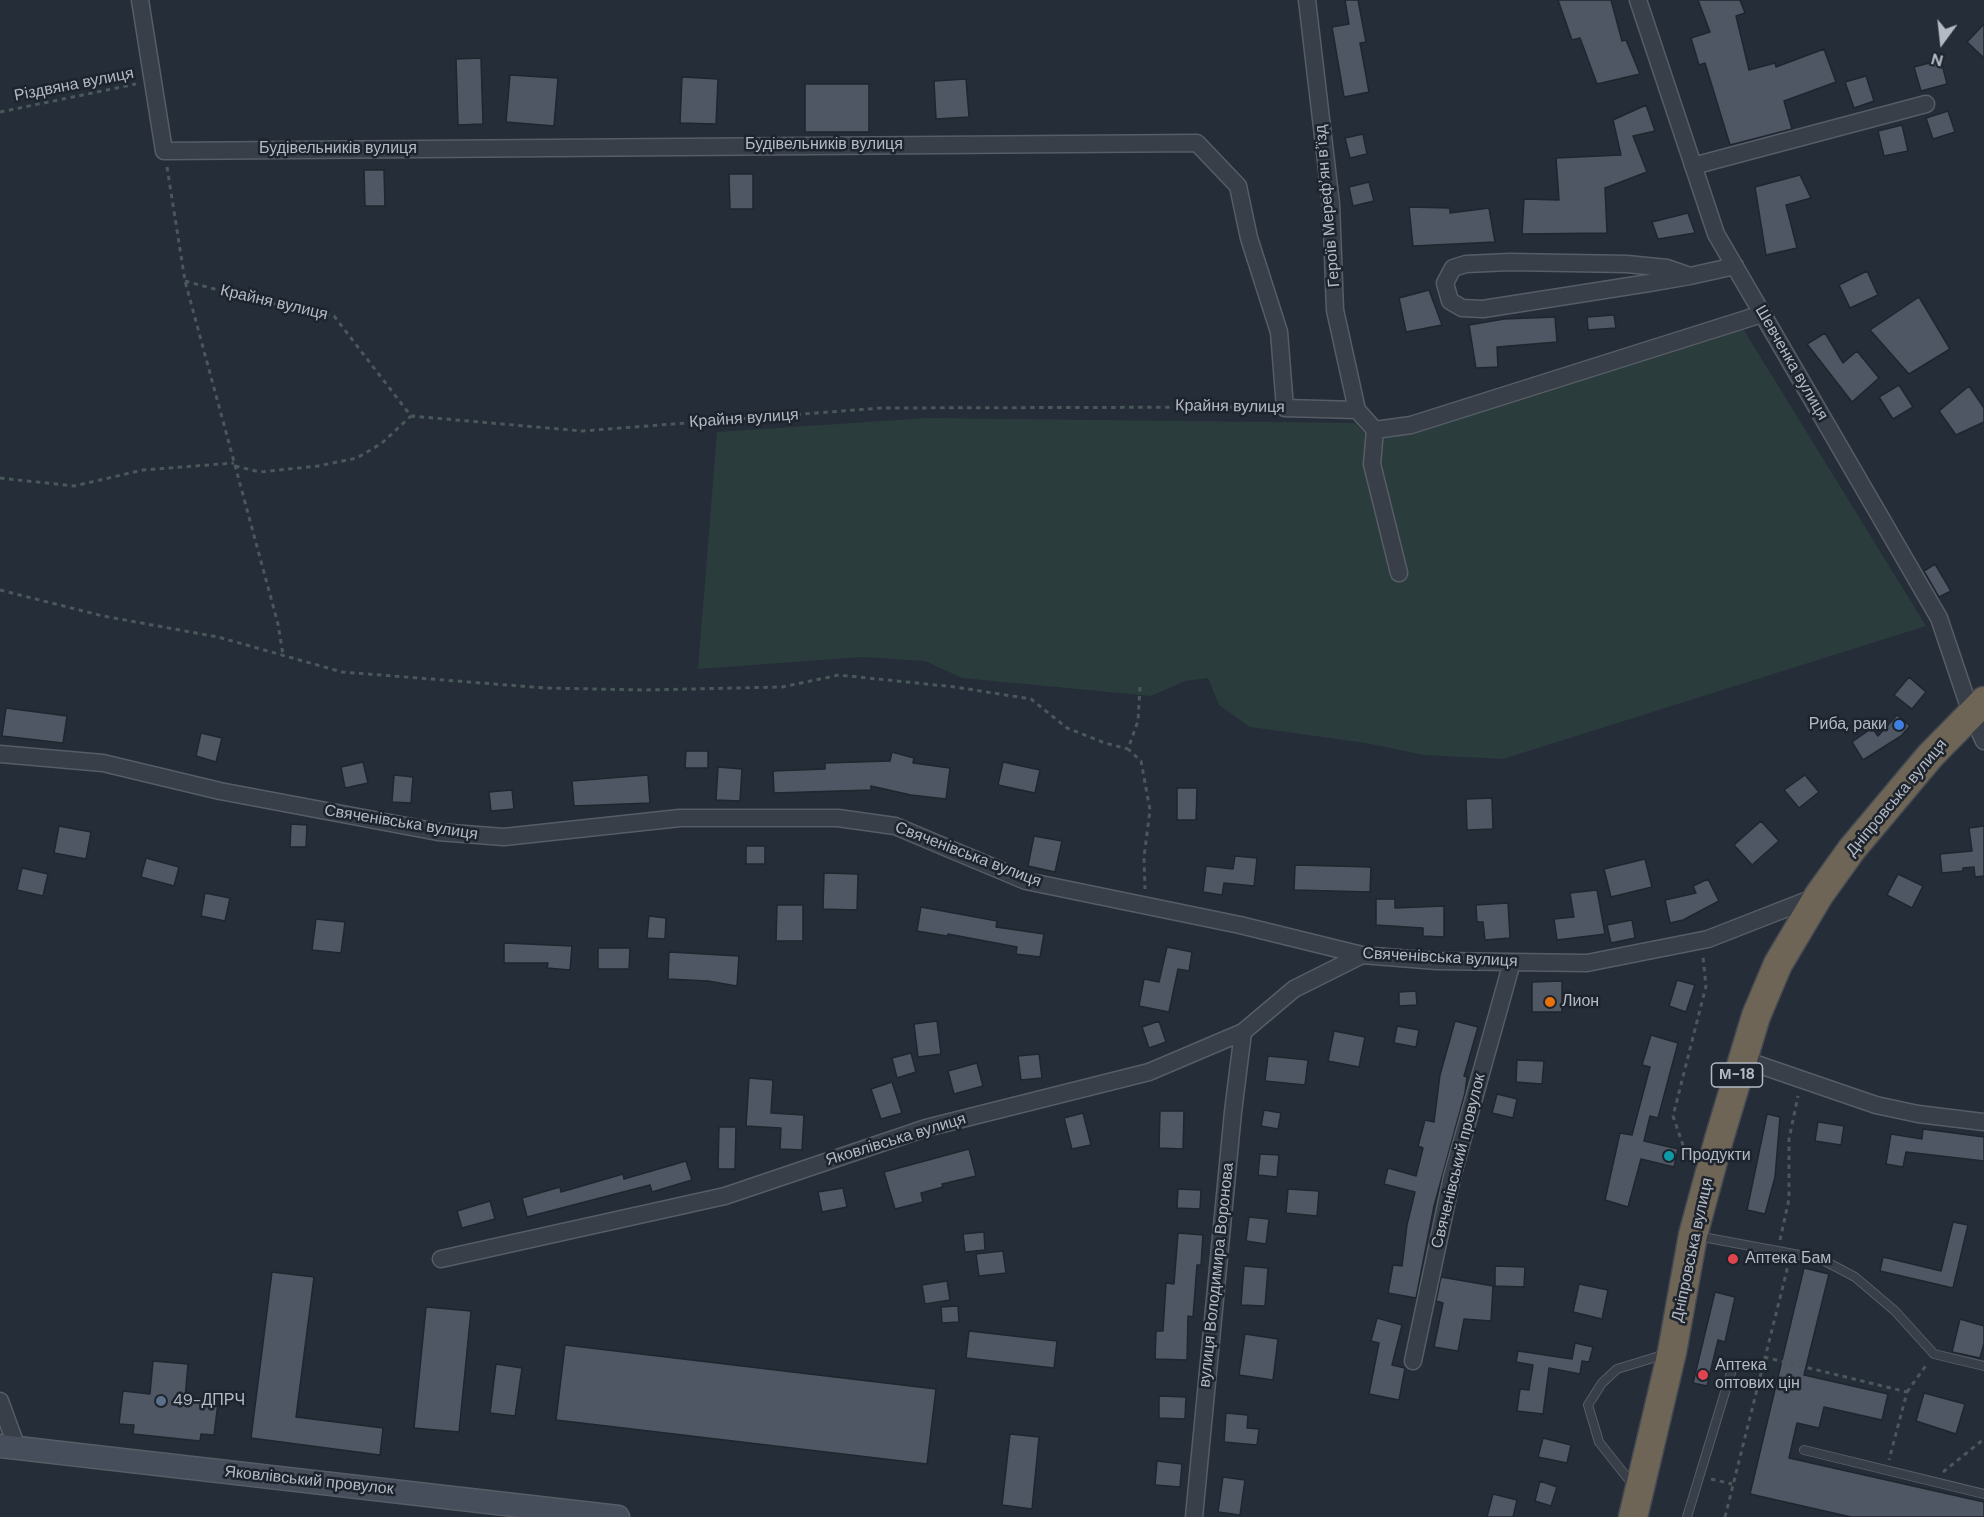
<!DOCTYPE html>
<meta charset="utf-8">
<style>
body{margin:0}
#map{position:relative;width:1984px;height:1517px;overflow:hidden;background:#252d38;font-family:"DM Sans",sans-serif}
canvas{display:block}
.north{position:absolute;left:1912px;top:12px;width:60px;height:60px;-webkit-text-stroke:4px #1e242d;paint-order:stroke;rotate:195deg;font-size:16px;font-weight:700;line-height:24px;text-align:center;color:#b4bac4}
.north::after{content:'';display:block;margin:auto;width:21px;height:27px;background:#b4bac4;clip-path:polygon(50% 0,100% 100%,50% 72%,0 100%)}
</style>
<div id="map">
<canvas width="1984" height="1517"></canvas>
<div class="north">N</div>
</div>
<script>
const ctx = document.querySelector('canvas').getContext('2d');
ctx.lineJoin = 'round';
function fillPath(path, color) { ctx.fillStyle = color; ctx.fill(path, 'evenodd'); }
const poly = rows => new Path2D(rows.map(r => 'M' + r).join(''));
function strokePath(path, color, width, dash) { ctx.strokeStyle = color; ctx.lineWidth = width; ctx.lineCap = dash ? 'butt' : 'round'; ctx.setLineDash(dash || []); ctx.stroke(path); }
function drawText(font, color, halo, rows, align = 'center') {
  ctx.font = font + ' "DM Sans",sans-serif'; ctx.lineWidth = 5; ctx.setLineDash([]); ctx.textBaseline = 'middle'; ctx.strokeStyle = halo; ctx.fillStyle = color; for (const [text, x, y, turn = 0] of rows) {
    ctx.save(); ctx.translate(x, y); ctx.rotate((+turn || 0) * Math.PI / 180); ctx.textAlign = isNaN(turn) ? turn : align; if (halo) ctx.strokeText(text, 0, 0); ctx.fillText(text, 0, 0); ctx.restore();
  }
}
fillPath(poly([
 [1742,327,1926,626,1503,759,1424,755,1366,743,1250,727,1219,705,1208,678,1185,681,1151,696,962,678,925,661,862,657,698,669,717,432,928,418,1354,423,1374,442]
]), '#2b3c3d');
const building = poly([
 [1345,0,1358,0,1366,42,1360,43,1369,92,1344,97,1332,27,1349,24,1345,0],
 [1558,0,1611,0,1622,41,1626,40,1640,74,1597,84,1580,38,1572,40,1558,0],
 [1698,0,1740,0,1745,13,1736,16,1749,70,1775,63,1776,67,1824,49,1836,82,1784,101,1792,129,1730,145,1705,63,1699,65,1691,38,1710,32,1698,0],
 [1984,24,1984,58,1967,42,1984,24],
 [481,58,483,124,458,125,456,59,481,58],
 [1941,60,1947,84,1921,91,1914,67,1941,60],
 [510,75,558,78,554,126,506,122,510,75],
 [1866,76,1874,101,1854,108,1845,82,1866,76],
 [682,77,718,79,716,124,680,123,682,77],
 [966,79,969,117,936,119,934,81,966,79],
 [805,84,869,84,869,132,805,132,805,84],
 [1646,105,1655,131,1633,136,1647,172,1605,188,1607,233,1522,234,1524,199,1559,200,1556,158,1621,155,1613,120,1646,105],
 [1948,111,1955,132,1933,139,1926,118,1948,111],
 [1902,125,1908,151,1884,156,1878,131,1902,125],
 [1363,134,1367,154,1350,158,1345,138,1363,134],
 [364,170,384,170,385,206,365,206,364,170],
 [729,174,753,174,753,209,730,209,729,174],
 [1800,175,1811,198,1786,205,1797,248,1766,255,1755,187,1800,175],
 [1369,182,1374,201,1353,206,1349,187,1369,182],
 [1409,207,1450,208,1450,213,1489,208,1495,242,1413,246,1409,207],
 [1688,213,1695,233,1658,239,1652,222,1688,213],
 [1867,271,1878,295,1850,308,1839,285,1867,271],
 [1429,290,1442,325,1406,332,1399,298,1429,290],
 [1919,297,1950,349,1909,374,1870,330,1919,297],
 [1614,315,1616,328,1588,330,1587,317,1614,315],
 [1555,317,1557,342,1497,347,1498,367,1476,368,1469,325,1504,319,1555,317],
 [1825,333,1843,363,1857,351,1879,378,1852,402,1807,344,1825,333],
 [1899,385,1913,407,1893,419,1879,397,1899,385],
 [1969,386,1984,408,1984,422,1956,435,1939,411,1969,386],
 [1935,564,1951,591,1939,597,1924,571,1935,564],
 [1909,677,1926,692,1912,709,1894,695,1909,677],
 [6,708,67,716,63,743,2,736,6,708],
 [1897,715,1910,726,1901,736,1863,760,1852,742,1872,728,1878,736,1897,715],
 [201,733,222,738,216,762,196,756,201,733],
 [686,751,708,751,708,768,685,768,686,751],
 [892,752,914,758,913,763,950,768,946,799,911,795,871,786,871,790,774,793,773,771,825,769,825,763,890,761,892,752],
 [363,762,368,783,345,788,341,767,363,762],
 [1003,762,1040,770,1035,793,998,785,1003,762],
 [718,767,742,769,740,801,716,800,718,767],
 [394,775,413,777,411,803,392,802,394,775],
 [648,775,650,803,574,806,572,781,648,775],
 [1805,775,1819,792,1799,808,1784,790,1805,775],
 [1177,788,1197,788,1196,820,1177,820,1177,788],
 [512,790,514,809,491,811,489,792,512,790],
 [1492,798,1493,829,1467,830,1466,799,1492,798],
 [1761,821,1779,841,1752,865,1734,845,1761,821],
 [291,824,307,825,306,847,290,847,291,824],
 [59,826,91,832,86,859,54,853,59,826],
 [1984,826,1984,876,1975,877,1974,867,1963,868,1963,871,1942,873,1940,854,1972,851,1969,828,1984,826],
 [1034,836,1062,841,1055,872,1028,866,1034,836],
 [746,846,765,846,765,864,746,864,746,846],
 [1235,856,1257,858,1254,886,1224,883,1222,895,1203,892,1206,866,1233,869,1235,856],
 [146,858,179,867,174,886,141,877,146,858],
 [1645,859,1652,887,1611,897,1604,869,1645,859],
 [1295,865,1371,867,1370,892,1294,890,1295,865],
 [22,868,48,874,43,896,17,890,22,868],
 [824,873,858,874,857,910,823,909,824,873],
 [1898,874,1923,886,1912,908,1887,895,1898,874],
 [1708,879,1719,901,1683,920,1670,923,1665,900,1696,893,1693,886,1708,879],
 [1597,890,1605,934,1557,940,1554,919,1574,917,1570,893,1597,890],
 [205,893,230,898,225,921,201,916,205,893],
 [1376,899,1395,899,1395,908,1444,906,1444,937,1423,936,1423,928,1376,925,1376,899],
 [1508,903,1510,938,1485,940,1483,922,1477,922,1476,905,1508,903],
 [777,905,803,905,803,941,776,941,777,905],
 [921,907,997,921,996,927,1044,934,1040,957,1016,954,1017,947,948,934,947,936,917,931,921,907],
 [649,916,666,918,665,939,647,938,649,916],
 [316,919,345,922,341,953,312,950,316,919],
 [1632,920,1635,938,1611,943,1607,925,1632,920],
 [504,943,572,946,570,970,547,968,548,963,504,963,504,943],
 [1167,947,1192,952,1189,971,1178,969,1169,1012,1139,1006,1144,979,1159,982,1167,947],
 [598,948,630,948,629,969,598,969,598,948],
 [669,952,739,956,737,986,708,981,668,979,669,952],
 [1677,980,1695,985,1686,1012,1669,1006,1677,980],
 [1562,981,1562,1012,1532,1012,1532,982,1562,981],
 [1416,991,1417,1005,1399,1006,1399,992,1416,991],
 [937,1021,941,1054,918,1057,914,1024,937,1021],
 [1159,1021,1166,1042,1149,1048,1142,1027,1159,1021],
 [1455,1021,1478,1027,1464,1076,1467,1077,1465,1093,1434,1206,1416,1298,1388,1293,1393,1265,1402,1266,1407,1225,1415,1192,1384,1184,1388,1168,1416,1176,1423,1148,1418,1146,1425,1120,1434,1122,1440,1075,1455,1021],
 [1397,1026,1419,1030,1416,1047,1394,1043,1397,1026],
 [1334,1031,1365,1037,1359,1067,1328,1061,1334,1031],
 [1651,1035,1678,1043,1658,1118,1650,1116,1644,1141,1678,1149,1674,1167,1641,1159,1628,1207,1605,1200,1620,1133,1632,1135,1650,1067,1642,1065,1651,1035],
 [911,1053,916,1072,897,1078,892,1058,911,1053],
 [1039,1054,1042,1078,1021,1080,1018,1056,1039,1054],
 [1268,1056,1308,1060,1305,1085,1265,1081,1268,1056],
 [1517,1060,1544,1061,1542,1084,1516,1082,1517,1060],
 [977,1063,983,1086,954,1094,948,1071,977,1063],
 [749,1078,773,1080,771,1113,804,1115,802,1150,780,1149,781,1128,746,1126,749,1078],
 [892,1082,902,1113,881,1119,871,1089,892,1082],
 [1497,1094,1517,1099,1513,1118,1492,1113,1497,1094],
 [1264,1110,1281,1113,1278,1129,1261,1126,1264,1110],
 [1160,1111,1184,1111,1183,1149,1159,1148,1160,1111],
 [1083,1113,1091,1145,1072,1149,1064,1118,1083,1113],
 [1767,1114,1780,1117,1775,1177,1765,1214,1747,1210,1767,1114],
 [1818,1122,1844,1126,1841,1145,1815,1141,1818,1122],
 [719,1127,736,1127,735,1169,718,1169,719,1127],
 [1923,1129,1984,1137,1984,1161,1906,1152,1903,1167,1886,1164,1891,1134,1922,1139,1923,1129],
 [969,1149,976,1176,942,1184,943,1187,921,1193,923,1202,895,1209,884,1172,969,1149],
 [1260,1154,1279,1155,1277,1177,1258,1175,1260,1154],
 [686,1161,692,1180,652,1192,650,1185,527,1217,522,1198,560,1187,561,1192,623,1174,624,1179,686,1161],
 [843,1188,847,1207,822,1212,818,1192,843,1188],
 [1178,1189,1201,1190,1200,1209,1177,1208,1178,1189],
 [1288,1189,1319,1191,1317,1216,1286,1213,1288,1189],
 [490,1201,495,1219,462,1228,457,1211,490,1201],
 [1249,1217,1269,1219,1266,1244,1246,1241,1249,1217],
 [1953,1222,1968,1225,1953,1288,1880,1271,1883,1257,1941,1271,1953,1222],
 [984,1232,985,1250,965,1252,963,1234,984,1232],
 [1178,1233,1203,1235,1201,1265,1197,1265,1193,1317,1188,1316,1187,1360,1155,1359,1156,1331,1163,1331,1166,1283,1174,1284,1178,1233],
 [1003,1251,1006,1273,979,1276,976,1254,1003,1251],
 [1244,1266,1268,1268,1265,1306,1241,1305,1244,1266],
 [1495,1266,1525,1267,1524,1287,1495,1286,1495,1266],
 [1804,1268,1829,1274,1804,1375,1888,1394,1882,1420,1824,1407,1819,1428,1797,1423,1789,1458,1984,1502,1984,1517,1851,1517,1750,1494,1804,1268],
 [272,1272,314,1277,296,1417,383,1428,380,1455,251,1438,272,1272],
 [1441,1277,1493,1286,1491,1321,1464,1319,1458,1351,1434,1347,1443,1303,1436,1301,1441,1277],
 [947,1281,950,1300,925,1304,922,1285,947,1281],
 [1579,1284,1608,1290,1602,1319,1573,1312,1579,1284],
 [1715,1292,1735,1297,1725,1342,1718,1340,1707,1386,1693,1383,1715,1292],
 [958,1306,959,1322,942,1323,941,1307,958,1306],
 [426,1307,471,1311,459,1432,414,1428,426,1307],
 [1377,1318,1402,1325,1392,1365,1405,1368,1399,1400,1369,1394,1379,1343,1371,1341,1377,1318],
 [1960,1319,1984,1326,1984,1343,1980,1358,1952,1352,1960,1319],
 [969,1331,1057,1341,1054,1368,966,1358,969,1331],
 [1245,1334,1278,1339,1273,1380,1239,1375,1245,1334],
 [1575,1343,1593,1347,1589,1362,1582,1361,1580,1374,1549,1368,1543,1414,1517,1411,1520,1389,1529,1390,1533,1365,1516,1362,1518,1351,1572,1359,1575,1343],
 [565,1345,936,1389,927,1464,556,1420,565,1345],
 [153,1361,188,1364,185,1399,218,1403,214,1435,201,1434,200,1441,133,1434,134,1425,119,1424,123,1391,150,1394,153,1361],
 [496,1364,522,1368,515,1416,490,1413,496,1364],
 [1924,1393,1965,1404,1956,1434,1916,1421,1924,1393],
 [1159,1396,1186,1397,1185,1419,1159,1418,1159,1396],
 [1226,1413,1248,1415,1247,1428,1259,1429,1257,1445,1224,1442,1226,1413],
 [1010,1434,1039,1437,1032,1509,1002,1505,1010,1434],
 [1543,1438,1571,1445,1567,1463,1538,1457,1543,1438],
 [1157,1461,1182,1464,1180,1487,1155,1485,1157,1461],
 [1223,1477,1245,1480,1240,1515,1218,1512,1223,1477],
 [1540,1481,1557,1487,1551,1506,1535,1501,1540,1481],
 [1493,1494,1517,1500,1513,1517,1487,1517,1493,1494]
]);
fillPath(building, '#4e5763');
strokePath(building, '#20262f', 1.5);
const lane = poly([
 [1697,1236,1821,1259,1855,1277,1895,1311,1934,1354,1984,1366],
 [1804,1450,1984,1494],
 [1633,1485,1599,1442,1588,1405,1602,1383,1617,1369,1666,1354],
 [1687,1517,1733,1366]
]);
const street = poly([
 [140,0,164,151,1197,143,1238,186,1249,238,1279,332,1285,408,1357,410],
 [1307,0,1331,204,1335,310,1357,410,1375,430,1411,425,1762,314],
 [1638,0,1716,234,1939,618,1971,713,1984,741],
 [1693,166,1926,104],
 [1690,276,1667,268,1627,264,1510,262,1466,264,1453,268,1445,283,1450,301,1462,308,1483,309,1649,283,1690,276,1735,266],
 [1375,430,1372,464,1399,573],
 [0,754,103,763,220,791,438,832,504,837,680,818,838,818,895,826,1026,881,1240,925,1362,955,1437,961,1587,963,1708,939,1818,896],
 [1742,1059,1876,1105,1918,1114,1984,1122],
 [441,1259,725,1196,926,1128,1149,1072,1243,1032,1294,989,1362,955],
 [1413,1361,1452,1177,1512,962],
 [0,1401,17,1448],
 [1194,1517,1233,1112,1243,1032]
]);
const secondary = poly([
 [0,1446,618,1517]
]);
const highway = poly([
 [1633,1517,1672,1352,1693,1235,1719,1139,1756,1016,1778,964,1819,895,1852,849,1930,756,1984,701]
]);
strokePath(lane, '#575d66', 10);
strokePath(street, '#575d66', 19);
strokePath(secondary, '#575d66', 25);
strokePath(highway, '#444a53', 31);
strokePath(poly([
 [0,112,136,84],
 [167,167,185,281,278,624,283,655],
 [185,281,255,300,334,316,411,416,582,431,881,408,1268,407],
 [235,466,260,472,318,466,357,458,382,443,411,416],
 [0,478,74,486,143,470,234,463],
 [0,590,103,616,218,637,342,672,545,688,645,690,782,687,839,675,955,687,1031,699,1067,728,1105,743,1128,749],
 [1140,687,1138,721,1128,749,1141,761,1150,810,1144,857,1145,889],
 [1686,1154,1673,1116,1706,986,1703,957],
 [1780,1240,1789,1199,1789,1139,1798,1096],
 [1764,1357,1907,1392,1889,1460],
 [1907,1392,1927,1364],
 [1943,1472,1984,1439],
 [1711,1479,1732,1484],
 [1725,1517,1787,1270,1784,1263]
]), '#49585a', 3, [4.5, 4.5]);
strokePath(lane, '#383f49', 8);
strokePath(street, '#383f49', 16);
strokePath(secondary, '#474e5b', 22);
strokePath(highway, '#6e6556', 28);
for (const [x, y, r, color] of [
 [1899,725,6,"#3f7fe0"],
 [1550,1002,6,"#e8710a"],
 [1669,1156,6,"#0f9aa8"],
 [1733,1259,6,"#e0444e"],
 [1703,1375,6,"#e0444e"],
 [161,1401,6,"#5c6f8a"]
]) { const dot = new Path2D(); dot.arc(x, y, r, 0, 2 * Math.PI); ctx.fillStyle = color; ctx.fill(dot); strokePath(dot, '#1e242d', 2); }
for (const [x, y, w] of [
 [1737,1075,51]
]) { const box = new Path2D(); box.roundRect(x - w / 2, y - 12, w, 24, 4.5); ctx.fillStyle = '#1e242d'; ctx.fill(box); strokePath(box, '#b4bac4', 1.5); }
drawText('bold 15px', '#b4bac4', null, [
 ["М-18",1737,1075]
]);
drawText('16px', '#b4bac4', '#1e242d', [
 ["Різдвяна вулиця",74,85,-11],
 ["Будівельників вулиця",824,145],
 ["Будівельників вулиця",338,149],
 ["Героїв Мерефʼян вʼїзд",1328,206,-95],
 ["Крайня вулиця",274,303,13],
 ["Шевченка вулиця",1791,363,60],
 ["Крайня вулиця",1230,407,1],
 ["Крайня вулиця",744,419,-4],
 ["Дніпровська вулиця",1897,798,-50],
 ["Свяченівська вулиця",401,823,9],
 ["Свяченівська вулиця",968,855,21],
 ["Свяченівська вулиця",1440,958,3],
 ["Яковлівська вулиця",896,1140,-17],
 ["Свяченівський провулок",1459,1161,-76],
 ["Дніпровська вулиця",1693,1250,-78],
 ["вулиця Володимира Воронова",1217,1275,-84],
 ["Яковлівський провулок",309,1481,6]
]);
drawText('16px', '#b4bac4', '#1e242d', [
 ["Риба, раки",1887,725,"right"],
 ["Лион",1562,1002],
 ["Продукти",1681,1156],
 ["Аптека Бам",1745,1259],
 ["Аптека",1715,1366],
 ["оптових цін",1715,1384],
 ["49-ДПРЧ",173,1401]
], 'left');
</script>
